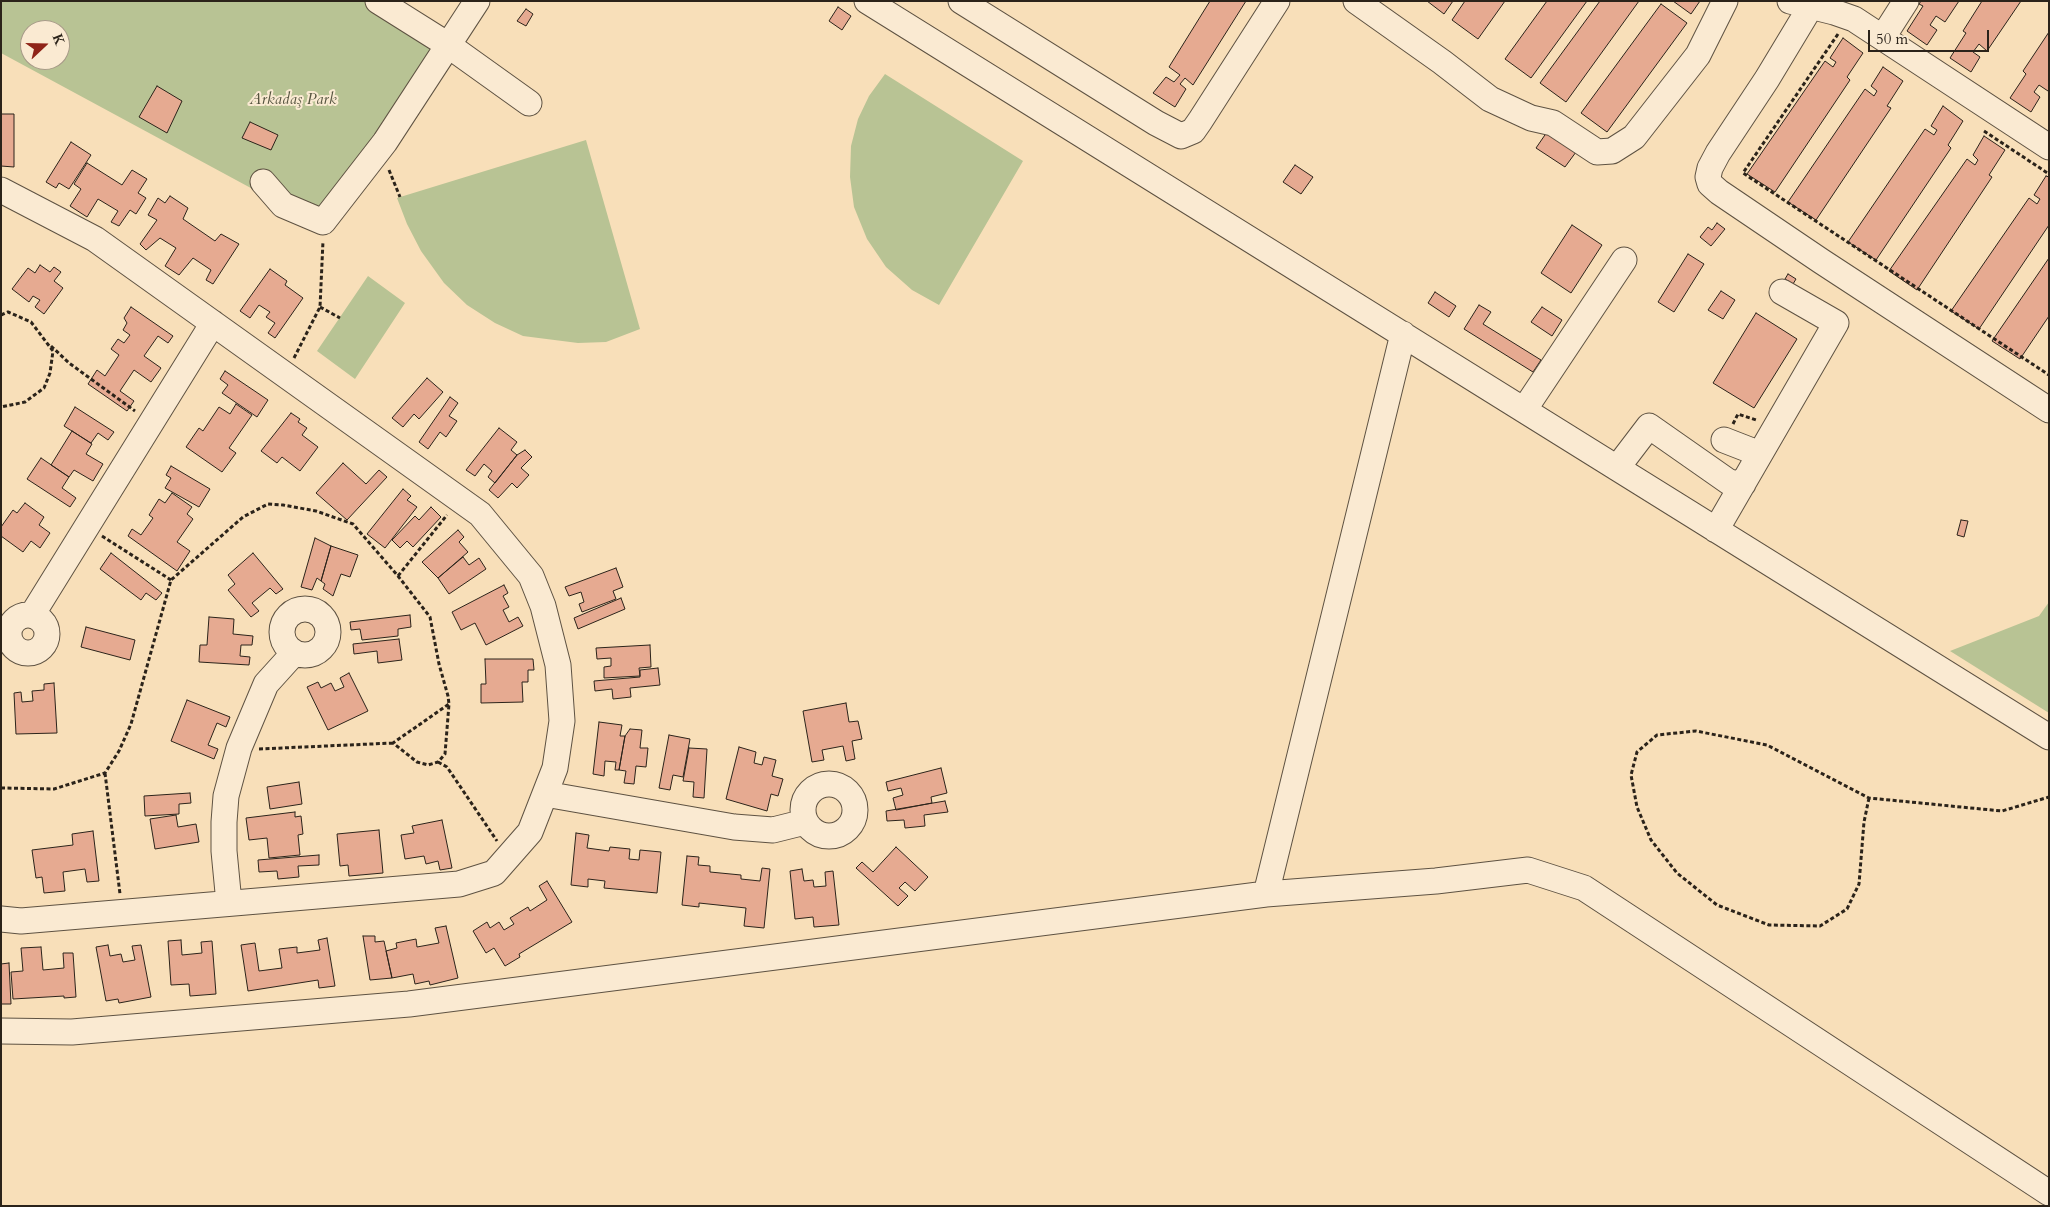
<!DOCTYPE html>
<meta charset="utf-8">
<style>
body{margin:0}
#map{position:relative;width:2050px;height:1207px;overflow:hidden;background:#f8dfb9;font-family:Cardo,serif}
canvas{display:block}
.frame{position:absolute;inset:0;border:2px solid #2b231a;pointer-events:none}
.north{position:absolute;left:20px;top:20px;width:50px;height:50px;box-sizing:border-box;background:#faead2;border:1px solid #a79a88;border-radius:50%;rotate:69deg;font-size:14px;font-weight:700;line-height:20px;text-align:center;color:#2b231a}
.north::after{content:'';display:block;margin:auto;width:18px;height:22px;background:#8f2418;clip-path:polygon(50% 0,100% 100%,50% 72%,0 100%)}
.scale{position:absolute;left:1868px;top:30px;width:121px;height:22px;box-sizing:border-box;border:2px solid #2b231a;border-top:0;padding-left:6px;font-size:15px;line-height:18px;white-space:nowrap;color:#2b231a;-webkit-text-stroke:4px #faead2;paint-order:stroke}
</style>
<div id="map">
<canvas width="2050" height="1207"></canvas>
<div class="frame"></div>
<div class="north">K</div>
<div class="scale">50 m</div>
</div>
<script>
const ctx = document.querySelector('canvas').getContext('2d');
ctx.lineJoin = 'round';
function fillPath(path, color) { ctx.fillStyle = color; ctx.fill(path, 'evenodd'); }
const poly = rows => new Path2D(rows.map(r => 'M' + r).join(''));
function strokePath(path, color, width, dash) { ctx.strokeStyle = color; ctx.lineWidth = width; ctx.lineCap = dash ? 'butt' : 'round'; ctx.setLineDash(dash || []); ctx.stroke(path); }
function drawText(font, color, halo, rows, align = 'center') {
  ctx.font = font + ' Cardo,serif'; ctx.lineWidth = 4; ctx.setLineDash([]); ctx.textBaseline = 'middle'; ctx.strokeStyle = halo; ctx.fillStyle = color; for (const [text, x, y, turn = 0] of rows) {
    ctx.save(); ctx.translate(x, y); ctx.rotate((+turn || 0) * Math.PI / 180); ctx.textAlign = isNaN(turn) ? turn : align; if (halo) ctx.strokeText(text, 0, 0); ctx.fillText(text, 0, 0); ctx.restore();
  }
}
fillPath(poly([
 [1,1,378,1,448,45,310,220,1,53],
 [30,30,60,30,60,60,30,60],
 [885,74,1023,161,939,305,912,290,886,267,867,239,854,207,850,177,851,146,858,119,869,96],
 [586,140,640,329,606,342,578,343,523,336,495,323,467,305,444,283,421,251,407,224,397,198],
 [368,276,405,303,355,379,317,351],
 [2049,602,2049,713,1950,651,2039,616]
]), '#b8c394');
const building = poly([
 [1210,1,1246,1,1193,85,1185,78,1180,84,1186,89,1175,107,1153,93,1166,77,1174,82,1180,75,1169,67,1210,1],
 [1427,1,1453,1,1444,14,1427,1],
 [1465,1,1505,1,1478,39,1452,20,1465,1],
 [1547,1,1587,1,1531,78,1505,59,1547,1],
 [1600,1,1639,1,1566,102,1540,83,1600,1],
 [1673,1,1700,1,1691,14,1673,1],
 [1921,1,1959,1,1945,22,1936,16,1930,25,1937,30,1927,45,1907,31,1923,6,1919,4,1921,1],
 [1982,1,2021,1,1987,51,1979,44,1973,52,1980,57,1971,72,1950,58,1966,33,1963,31,1982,1],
 [1661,4,1687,23,1607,132,1581,113,1661,4],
 [838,7,851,16,842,30,829,21,838,7],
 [526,9,533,14,526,26,517,21,526,9],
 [2049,32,2049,90,2048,91,2039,85,2034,92,2040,97,2031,112,2010,98,2026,74,2023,71,2049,32],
 [1843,38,1863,53,1847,77,1850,80,1775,192,1747,174,1825,61,1833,67,1836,62,1830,58,1843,38],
 [1883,67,1903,81,1887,106,1891,108,1816,220,1788,202,1865,89,1874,96,1877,91,1871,86,1883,67],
 [157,86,182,101,167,133,139,117,157,86],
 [1943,106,1963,121,1948,145,1951,148,1876,260,1848,242,1925,129,1934,135,1937,130,1931,126,1943,106],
 [1,114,14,114,14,167,1,166,1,114],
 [250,122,278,135,271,150,242,138,250,122],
 [1547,132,1576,152,1565,167,1536,148,1547,132],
 [1984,136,2005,150,1989,175,1992,177,1917,290,1889,271,1967,159,1975,165,1978,160,1973,155,1984,136],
 [71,142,91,155,69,189,59,183,56,188,46,182,71,142],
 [87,163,122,185,132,170,147,179,138,193,146,198,136,214,130,210,119,226,111,222,118,211,98,199,87,217,70,206,81,189,74,184,87,163],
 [1295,165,1313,177,1301,194,1283,182,1295,165],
 [2046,176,2049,177,2049,225,1979,329,1951,311,2029,198,2037,204,2040,199,2034,195,2046,176],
 [170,196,188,208,183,219,215,241,221,234,239,244,213,284,206,280,211,270,193,258,179,275,165,266,176,248,160,238,146,250,140,244,157,220,148,215,158,198,165,203,170,196],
 [1717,223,1725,229,1711,246,1700,237,1708,227,1712,230,1717,223],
 [1572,225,1602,245,1571,293,1541,273,1572,225],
 [1688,254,1704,264,1674,312,1658,302,1688,254],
 [2049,258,2049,316,2020,359,1992,341,2049,258],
 [40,265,50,272,54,267,61,272,54,281,63,288,44,314,35,307,40,300,33,296,29,302,12,289,28,268,35,273,40,265],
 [270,269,287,281,285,285,303,298,275,338,268,333,275,323,266,317,270,312,259,305,250,318,240,311,270,269],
 [1788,274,1796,279,1793,284,1785,279,1788,274],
 [1721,291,1735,300,1723,319,1708,310,1721,291],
 [1435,292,1456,306,1449,317,1428,303,1435,292],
 [1479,305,1491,312,1483,324,1541,360,1533,372,1464,329,1479,305],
 [131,307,173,336,168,343,158,336,144,356,161,368,151,382,134,370,120,391,134,401,127,411,88,384,97,370,105,376,119,355,111,349,118,339,124,343,130,335,123,330,127,323,124,318,131,307],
 [1542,307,1562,320,1552,336,1531,322,1542,307],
 [1756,313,1797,339,1754,408,1713,383,1756,313],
 [225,371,268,400,257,417,222,393,228,385,220,379,225,371],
 [427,378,443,392,419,419,414,414,403,427,392,418,427,378],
 [450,397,458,403,449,416,457,421,446,437,440,432,428,449,419,442,450,397],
 [236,404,252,415,229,448,236,453,222,472,186,447,199,428,203,431,219,407,230,414,236,404],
 [75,407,114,432,108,440,98,433,91,443,64,426,75,407],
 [291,413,300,419,298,422,307,428,302,435,318,447,300,471,282,457,277,463,261,451,291,413],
 [499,428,517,442,511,450,517,455,495,483,488,477,492,471,484,464,475,476,466,470,499,428],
 [72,431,92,444,86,454,103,464,93,481,74,470,69,477,51,465,72,431],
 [525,450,532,457,521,468,529,475,517,488,512,483,498,498,489,490,517,455,525,450],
 [41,458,69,477,62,488,76,498,70,507,27,479,41,458],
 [343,463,366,484,379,470,387,477,347,520,316,493,343,463],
 [171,466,210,489,199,507,165,488,171,478,166,475,171,466],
 [403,489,411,496,407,500,417,507,385,548,367,534,403,489],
 [172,493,192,507,187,514,193,519,177,542,190,551,177,571,128,536,132,529,141,535,153,518,149,515,159,499,165,503,172,493],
 [25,503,44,517,39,525,50,533,40,548,31,541,23,552,1,536,1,527,13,510,17,513,25,503],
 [431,507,441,517,413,547,407,541,400,548,392,540,415,516,419,520,431,507],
 [1961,520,1968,521,1964,537,1957,535,1961,520],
 [458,530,464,537,459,542,468,552,438,578,422,562,458,530],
 [315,538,331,546,321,581,317,578,312,590,301,587,315,538],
 [331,546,358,555,350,577,341,574,333,596,323,589,325,584,321,581,331,546],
 [111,553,162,593,156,600,146,593,141,600,100,569,111,553],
 [253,553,283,589,276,594,270,588,252,603,259,611,251,617,228,590,235,584,228,575,253,553],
 [463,557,469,565,479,558,486,569,449,594,438,578,463,557],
 [616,568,623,587,613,591,616,599,582,612,579,604,584,602,581,592,569,596,565,587,616,568],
 [504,585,508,593,503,596,509,607,503,610,509,622,518,617,523,626,486,645,475,623,461,630,452,612,504,585],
 [621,598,625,609,578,629,574,618,621,598],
 [410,615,411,627,398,629,398,636,362,640,360,629,351,630,350,622,410,615],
 [209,617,234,619,233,634,253,636,252,645,241,645,240,656,250,657,249,665,199,662,200,645,207,645,209,617],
 [86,627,135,640,130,660,81,647,86,627],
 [399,639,402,660,378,663,377,651,354,654,353,644,399,639],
 [650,645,651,667,639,668,640,676,604,678,604,667,611,666,611,658,597,659,596,648,650,645],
 [485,659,533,659,534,670,528,670,528,682,522,682,523,702,481,703,481,684,486,684,485,659],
 [658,668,660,685,630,688,631,697,613,699,612,689,595,691,594,681,640,677,640,670,658,668],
 [349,673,368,711,328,730,307,687,318,682,321,688,331,683,335,691,344,687,340,678,349,673],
 [54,683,57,733,16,734,14,693,21,692,22,702,33,701,32,691,44,690,44,684,54,683],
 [187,700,230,717,226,727,217,723,208,745,218,749,214,759,171,741,187,700],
 [846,703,849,722,858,721,862,739,852,741,855,759,846,761,843,746,822,750,824,760,812,762,803,711,846,703],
 [599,722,622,725,620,736,625,736,619,770,615,770,616,762,605,761,604,776,593,774,599,722],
 [630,729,642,730,640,748,648,748,646,767,636,766,634,784,624,783,626,771,619,770,625,736,630,729],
 [669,735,690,739,683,777,673,775,670,790,659,788,669,735],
 [739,747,756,752,754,763,762,765,764,757,776,760,772,776,783,779,778,796,771,794,767,811,726,799,739,747],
 [689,748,707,749,704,798,693,797,694,782,683,781,689,748],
 [941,768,947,793,931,797,932,803,896,810,893,798,903,795,901,788,888,791,886,782,941,768],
 [299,782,302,804,270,809,267,787,299,782],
 [190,793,191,803,179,804,179,814,145,816,144,796,190,793],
 [945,801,948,812,924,815,925,826,905,828,904,820,887,821,886,811,945,801],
 [295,812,295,817,301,816,303,834,298,835,300,855,269,858,267,838,249,840,246,818,295,812],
 [176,815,178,827,196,824,199,842,155,849,150,819,176,815],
 [442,820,452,868,440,870,438,861,426,864,424,856,405,859,401,835,414,833,412,826,442,820],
 [379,830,383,873,349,876,348,865,340,866,337,834,379,830],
 [93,831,99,881,87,882,85,869,63,872,65,891,44,893,42,877,36,878,32,850,73,845,72,834,93,831],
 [576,833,589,835,587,848,609,851,610,847,630,849,629,859,639,860,640,850,661,852,657,893,604,888,605,881,588,879,588,887,571,885,576,833],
 [896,847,928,877,915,891,905,882,899,888,908,896,898,906,856,868,862,862,873,872,896,847],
 [319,855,319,865,298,866,299,877,278,879,277,871,259,872,258,860,319,855],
 [687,856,699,857,698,865,710,866,710,872,741,875,741,879,760,881,762,868,770,869,764,928,744,926,746,908,699,903,699,907,682,905,687,856],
 [802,869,804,881,813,880,814,887,826,886,825,872,833,871,839,925,814,927,813,917,795,919,790,871,802,869],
 [547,881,572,922,519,954,520,957,505,966,494,948,486,953,473,931,487,922,490,928,499,922,504,930,514,924,510,918,528,907,530,911,547,900,539,886,547,881],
 [446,926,458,978,430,985,429,981,415,984,413,974,392,978,386,951,397,948,396,943,416,939,417,947,439,943,435,928,446,926],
 [363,936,375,936,375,942,384,941,392,978,370,980,363,936],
 [327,938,335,986,319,988,318,980,248,991,241,945,255,943,259,971,282,968,279,949,297,947,297,953,320,950,318,940,327,938],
 [181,940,182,955,202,953,201,942,212,941,216,994,190,996,189,984,171,985,168,941,181,940],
 [108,945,110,956,121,954,123,962,135,960,132,946,141,945,151,997,119,1003,118,999,106,1001,96,947,108,945],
 [41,947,43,970,64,968,63,953,73,953,76,997,64,998,64,996,13,999,11,972,23,971,21,948,41,947],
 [9,963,11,1004,1,1004,1,964,9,963]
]);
fillPath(building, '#e6aa91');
strokePath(building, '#2b231a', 1);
const minor = poly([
 [378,1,448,45,529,103],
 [867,1,2049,737],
 [961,1,1156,123,1181,136,1193,131,1200,121,1277,1],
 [1356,1,1442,62,1490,99,1531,118,1553,123,1597,152,1612,151,1634,137,1698,55,1725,1],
 [1790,1,1834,12,1854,19,2049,147],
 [1811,6,1767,79,1718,153,1710,168,1708,177,1710,184,1719,192,1821,261,2049,410],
 [1883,37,1906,1],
 [263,182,283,205,323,222,385,142,477,1],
 [1,190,95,239,480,514,531,576,543,606,558,665,562,721,555,768,530,832,494,873,459,884,21,921,1,919],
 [1524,410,1624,260],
 [1724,440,1760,454],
 [1617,468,1649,426,1729,482,1743,484],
 [1716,530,1836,323,1782,292],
 '282 632a23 23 0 1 1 46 0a23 23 0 1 1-46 0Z',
 '9 634a19 19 0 1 1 38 0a19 19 0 1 1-38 0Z',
 [32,615,213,323],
 '803 810a26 26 0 1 1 52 0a26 26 0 1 1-52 0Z',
 [545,794,734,827,773,830,805,822],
 [1266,894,1403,334],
 [229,903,224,851,224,822,226,796,239,748,266,684,294,653],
 [1,1031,72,1032,409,1004,1266,894,1436,881,1528,870,1584,888,2049,1193]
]);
strokePath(minor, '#5e5242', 27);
strokePath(poly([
 [1838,34,1743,173,2049,375],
 [1984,131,2049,174],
 [389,170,400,197],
 [320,307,340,318],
 [1,315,8,312,31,322,53,351,50,373,44,388,25,402,1,407],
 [51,346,69,363,135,411],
 [294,358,320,307,323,241],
 [1733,424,1738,414,1756,420],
 [102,536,171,580],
 [398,576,447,515],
 [259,749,393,743],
 [438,762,447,767,497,841],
 [105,773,120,894],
 [1,788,54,789,105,773,119,751,131,724,171,580,243,517,268,504,283,505,316,511,353,524,398,576,430,617,439,664,448,696,449,704,445,754,438,762,428,765,417,762,393,743,449,704],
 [1869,798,1864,822,1859,884,1847,909,1820,926,1769,925,1717,905,1677,873,1651,840,1637,807,1631,775,1637,752,1657,735,1696,731,1767,745,1869,798,2002,811,2049,797]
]), '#2b231a', 3, [4, 2.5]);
strokePath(minor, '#faead2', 25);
drawText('italic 16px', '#55533f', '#faead2', [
 ["Arkadaş Park",293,100]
]);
</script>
